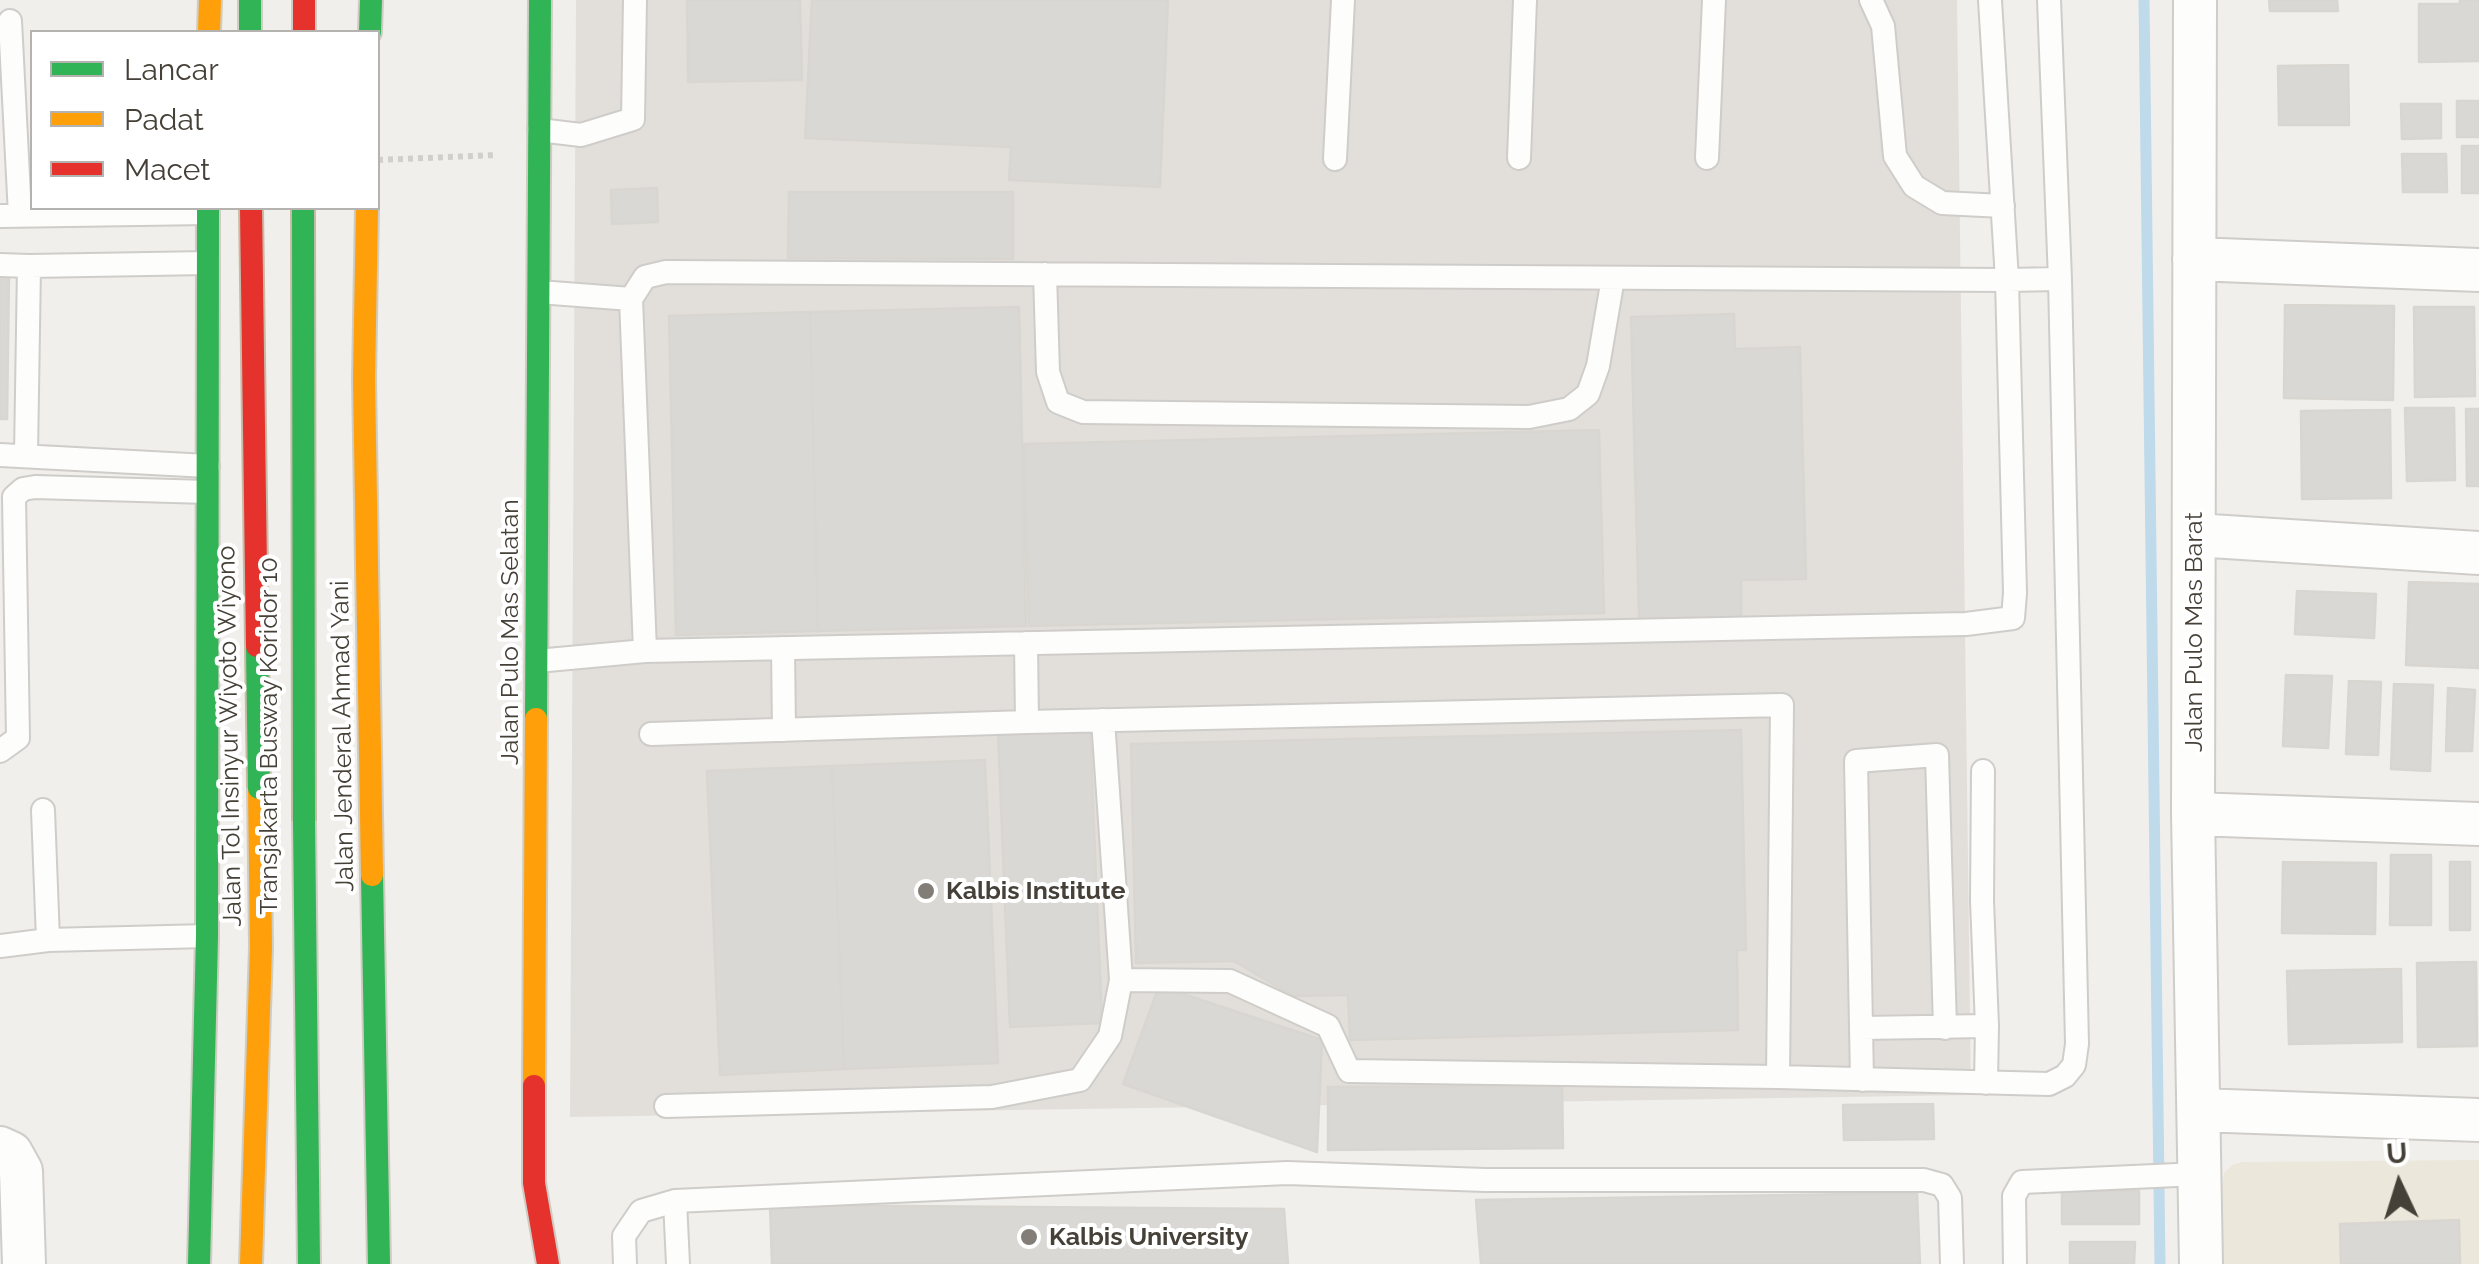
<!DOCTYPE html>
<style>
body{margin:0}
#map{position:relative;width:2479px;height:1264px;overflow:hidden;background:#f1efeb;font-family:Raleway,sans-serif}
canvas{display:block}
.legend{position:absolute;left:30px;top:30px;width:350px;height:180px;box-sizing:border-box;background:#fff;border:2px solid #b5b3af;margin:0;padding:12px 18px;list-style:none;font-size:30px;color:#464138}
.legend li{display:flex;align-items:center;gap:20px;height:50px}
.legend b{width:50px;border:2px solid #b5b3af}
.north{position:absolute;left:2349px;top:1134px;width:100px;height:100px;-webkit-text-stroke:8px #fff;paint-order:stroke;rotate:356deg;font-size:28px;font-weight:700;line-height:40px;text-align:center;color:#464138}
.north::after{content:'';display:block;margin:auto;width:35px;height:45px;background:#464138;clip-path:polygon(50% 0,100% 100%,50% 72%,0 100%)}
</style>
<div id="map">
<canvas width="2479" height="1264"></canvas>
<ul class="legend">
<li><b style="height:12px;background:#30b455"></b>Lancar</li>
<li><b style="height:12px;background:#ff9f0a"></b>Padat</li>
<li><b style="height:12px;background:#e5322d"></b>Macet</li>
</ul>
<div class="north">U</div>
</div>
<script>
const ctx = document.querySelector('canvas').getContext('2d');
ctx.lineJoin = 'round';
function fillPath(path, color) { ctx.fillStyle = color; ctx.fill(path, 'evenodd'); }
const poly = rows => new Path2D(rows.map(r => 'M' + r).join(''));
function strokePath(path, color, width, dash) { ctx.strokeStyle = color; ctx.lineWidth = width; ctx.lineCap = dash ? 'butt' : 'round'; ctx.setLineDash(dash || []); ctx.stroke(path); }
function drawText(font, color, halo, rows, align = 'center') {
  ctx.font = font + ' Raleway,sans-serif'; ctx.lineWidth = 8; ctx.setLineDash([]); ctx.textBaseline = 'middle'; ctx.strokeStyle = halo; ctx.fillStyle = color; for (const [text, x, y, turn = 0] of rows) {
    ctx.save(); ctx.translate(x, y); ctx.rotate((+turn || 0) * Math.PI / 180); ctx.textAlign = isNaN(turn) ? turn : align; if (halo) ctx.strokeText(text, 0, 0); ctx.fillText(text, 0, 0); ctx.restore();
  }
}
fillPath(poly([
 [576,0,1957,0,1971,1095,570,1117]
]), '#e2dfdb');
fillPath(poly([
 [2479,1160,2479,1264,2223,1264,2222,1188,2224,1173,2232,1165,2242,1162]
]), '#ebe7db');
strokePath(poly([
 [2144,0,2160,1264]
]), '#bfdaeb', 11);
const building = poly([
 [687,0,800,0,802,80,688,82,687,0],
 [812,0,1168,0,1160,187,1009,180,1011,147,805,138,812,0],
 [2269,0,2337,0,2338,11,2270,11,2269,0],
 [2460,0,2479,0,2479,61,2419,62,2419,4,2460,4,2460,0],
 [2348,65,2349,125,2279,125,2278,66,2348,65],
 [2457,101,2479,101,2479,137,2457,137,2457,101],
 [2401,104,2441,104,2441,138,2402,139,2401,104],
 [2462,146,2479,146,2479,193,2462,193,2462,146],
 [2402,154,2446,154,2447,192,2403,192,2402,154],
 [657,188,658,222,612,224,611,190,657,188],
 [789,192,1013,192,1013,259,788,258,789,192],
 [0,274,9,274,7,419,0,419,0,274],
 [2285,305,2394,306,2393,400,2284,398,2285,305],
 [1019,307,1026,626,818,631,810,312,1019,307],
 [2414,307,2474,307,2475,396,2415,397,2414,307],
 [810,312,818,631,676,635,669,316,810,312],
 [1734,314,1735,349,1800,347,1806,579,1741,580,1741,617,1639,619,1631,317,1734,314],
 [2405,408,2454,408,2455,480,2407,481,2405,408],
 [2466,409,2479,409,2479,486,2467,486,2466,409],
 [2390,410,2391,498,2302,499,2301,411,2390,410],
 [1599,430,1604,613,1029,626,1024,444,1599,430],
 [2409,582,2479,584,2479,668,2406,665,2409,582],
 [2297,591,2376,594,2374,638,2295,634,2297,591],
 [2286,675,2332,676,2328,748,2283,746,2286,675],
 [2349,681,2381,682,2378,755,2346,754,2349,681],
 [2394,684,2433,685,2430,771,2391,769,2394,684],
 [2448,688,2475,690,2472,751,2446,751,2448,688],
 [1090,730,1102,1023,1010,1027,998,734,1090,730],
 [1741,730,1746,950,1737,950,1738,1030,1350,1040,1348,995,1293,996,1234,961,1136,963,1131,744,1741,730],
 [985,760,998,1063,844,1069,832,766,985,760],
 [832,766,844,1069,720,1075,707,771,832,766],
 [2391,855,2431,855,2431,925,2390,925,2391,855],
 [2283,862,2376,863,2375,934,2282,933,2283,862],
 [2450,862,2470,862,2470,930,2450,930,2450,862],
 [2476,962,2477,1046,2418,1047,2417,963,2476,962],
 [2401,969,2402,1042,2289,1044,2287,971,2401,969],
 [1159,986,1322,1040,1317,1152,1123,1084,1159,986],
 [1562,1086,1563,1148,1328,1150,1328,1087,1562,1086],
 [1933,1104,1934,1139,1844,1140,1843,1105,1933,1104],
 [2062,1191,2139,1191,2139,1224,2062,1224,2062,1191],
 [1917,1193,1920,1264,1481,1264,1476,1200,1917,1193],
 [770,1205,1284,1209,1288,1264,772,1264,770,1205],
 [2459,1220,2460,1264,2341,1264,2340,1224,2459,1220],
 [2070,1242,2135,1242,2134,1264,2070,1264,2070,1242]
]);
fillPath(building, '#dad8d4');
strokePath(building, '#d9d6d1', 2.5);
const lane = poly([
 [1871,0,1883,26,1895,156,1914,186,1942,203,2003,206],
 [1990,0,2007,280,2060,279],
 [10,21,20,215],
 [539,130,581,135,633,119,635,0],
 [1519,158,1525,0],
 [1707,158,1714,0],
 [1335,159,1343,0],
 [0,216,208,213],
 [0,265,29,266],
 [1045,274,1048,372,1058,402,1083,412,1529,417,1569,409,1588,394,1598,366,1613,278],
 [539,292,631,299],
 [0,455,208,466],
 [26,455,29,266,208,263],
 [1026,643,1027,722],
 [783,648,784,730],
 [537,661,645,651,1966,624,2013,618,2015,593,2007,280,666,272,645,277,631,299,645,651],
 [1103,720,1121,980,1230,981,1328,1026,1349,1071,1778,1077],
 [651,734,1027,722,1782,705,1778,1077,2049,1084,2065,1076,2074,1065,2077,1044,2060,279,2049,0],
 [0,751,18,738,14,497,23,489,35,487,207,492],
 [43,810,48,940],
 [0,946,48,940,207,936],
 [1862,1028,1987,1026,1982,901,1983,771],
 [1862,1080,1856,761,1937,755,1945,1028],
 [1986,1083,1987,1026],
 [666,1106,992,1097,1080,1080,1110,1036,1121,980],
 [675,1201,678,1264],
 [625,1264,624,1236,641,1211,675,1201,1287,1173,1485,1180,1924,1180,1942,1185,1950,1198,1952,1264],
 [2015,1264,2014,1196,2022,1182,2199,1174]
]);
const street = poly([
 [2195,0,2193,814,2201,1264],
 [2194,259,2479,270],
 [2195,535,2479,553],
 [2193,814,2479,824],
 [2199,1110,2479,1120],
 [0,1148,11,1153,21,1171,24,1264]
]);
const fast = poly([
 [250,0,250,32],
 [370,32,371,0],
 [536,719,540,0],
 [304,821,309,1264],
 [372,875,379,1264],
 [199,1264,207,936,208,208]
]);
const slow = poly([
 [209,32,210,0],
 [367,208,364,379,372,875],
 [534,1086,536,719],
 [251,1264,261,947,259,788]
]);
const jam = poly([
 [304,0,304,32],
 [534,1086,534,1183,548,1264]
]);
strokePath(lane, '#cfcdc9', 26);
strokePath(street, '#cfcdc9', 46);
strokePath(fast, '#cfccc3', 26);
strokePath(slow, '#cfccc3', 26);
strokePath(jam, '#cfccc3', 26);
strokePath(poly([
 [378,160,496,155]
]), '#d1cfca', 6, [5, 5]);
strokePath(lane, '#fdfdfc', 22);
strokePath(street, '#fdfdfc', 42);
strokePath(fast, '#30b455', 22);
strokePath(slow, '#ff9f0a', 22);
strokePath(jam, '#e5322d', 22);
const fastBridge = poly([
 [303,208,304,821],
 [257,646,259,788]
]);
const jamBridge = poly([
 [251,208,257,646]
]);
strokePath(fastBridge, '#c7bba8', 26, []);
strokePath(jamBridge, '#c7bba8', 26, []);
strokePath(fastBridge, '#30b455', 22);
strokePath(jamBridge, '#e5322d', 22);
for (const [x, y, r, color] of [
 [926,891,10,"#827e77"],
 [1029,1237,10,"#827e77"]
]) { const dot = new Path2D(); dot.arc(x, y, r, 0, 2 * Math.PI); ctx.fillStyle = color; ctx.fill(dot); strokePath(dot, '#fff', 4); }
drawText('25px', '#464138', '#fff', [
 ["Jalan Pulo Mas Selatan",510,632,-90],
 ["Jalan Pulo Mas Barat",2194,632,-90],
 ["Jalan Tol Insinyur Wiyoto Wiyono",230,736,-91],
 ["Transjakarta Busway Koridor 10",269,736,-90],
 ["Jalan Jenderal Ahmad Yani",343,736,-91]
]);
drawText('bold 25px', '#464138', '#fff', [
 ["Kalbis Institute",946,891],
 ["Kalbis University",1049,1237]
], 'left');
</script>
